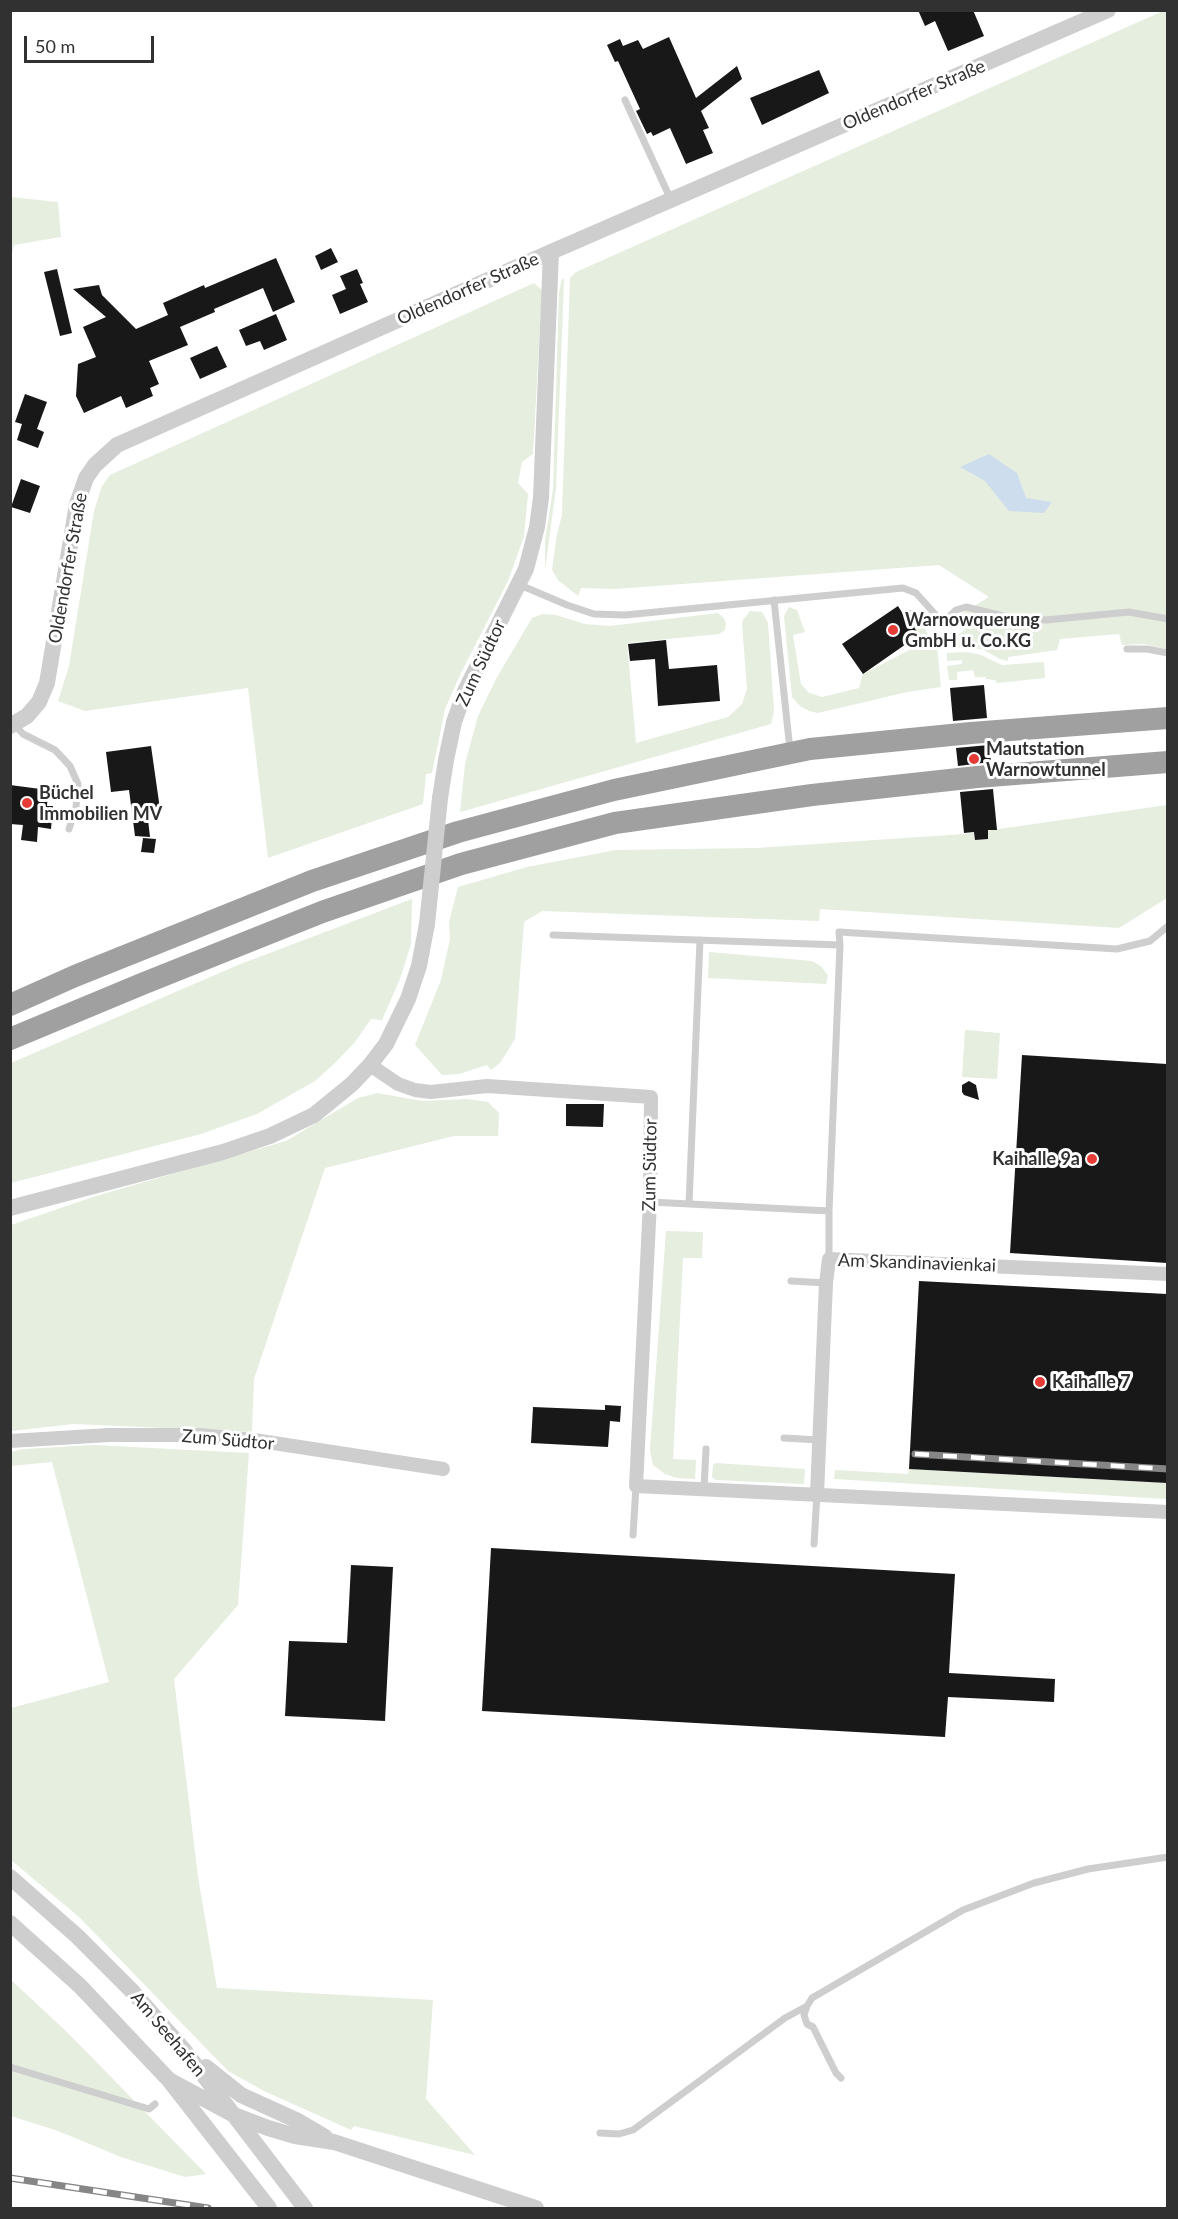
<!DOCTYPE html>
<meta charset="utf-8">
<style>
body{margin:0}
#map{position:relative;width:1178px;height:2219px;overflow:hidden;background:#fff;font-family:Lato,sans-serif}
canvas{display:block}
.frame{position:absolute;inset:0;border:12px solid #313131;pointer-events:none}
.scale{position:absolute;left:24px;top:36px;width:130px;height:27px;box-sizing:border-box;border:3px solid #313131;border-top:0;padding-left:8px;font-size:18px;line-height:21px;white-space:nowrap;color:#313131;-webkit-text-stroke:4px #fff;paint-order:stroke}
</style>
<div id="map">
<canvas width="1178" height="2219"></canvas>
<div class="frame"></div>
<div class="scale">50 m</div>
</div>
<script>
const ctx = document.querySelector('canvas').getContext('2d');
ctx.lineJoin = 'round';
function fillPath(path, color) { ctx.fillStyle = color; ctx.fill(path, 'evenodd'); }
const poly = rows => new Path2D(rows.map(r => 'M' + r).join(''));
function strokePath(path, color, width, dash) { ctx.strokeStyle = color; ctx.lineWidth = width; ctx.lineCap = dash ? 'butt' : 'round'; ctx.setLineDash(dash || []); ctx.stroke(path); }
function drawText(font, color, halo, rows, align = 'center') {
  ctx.font = font + ' Lato,sans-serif'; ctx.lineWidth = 6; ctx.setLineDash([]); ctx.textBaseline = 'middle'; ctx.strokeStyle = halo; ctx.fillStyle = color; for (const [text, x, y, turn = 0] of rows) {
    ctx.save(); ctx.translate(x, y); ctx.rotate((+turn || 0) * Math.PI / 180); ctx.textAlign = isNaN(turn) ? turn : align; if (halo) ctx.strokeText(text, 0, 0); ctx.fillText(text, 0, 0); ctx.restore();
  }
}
fillPath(poly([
 [1163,11,1167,11,1167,649,1144,644,1122,645,1119,634,1060,639,1057,650,1008,657,1008,661,1000,659,982,649,949,647,947,643,966,629,959,615,989,597,939,565,615,589,581,588,578,596,558,580,552,570,557,534,562,515,570,278,576,272],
 [11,197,58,202,61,237,14,245,11,257],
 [562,278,564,280,556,488,545,570,545,541,553,489,559,293],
 [534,283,542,290,533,454,522,462,518,483,528,494,524,536,508,581,461,673,445,709,432,773,426,774,423,804,268,858,248,688,85,711,58,701,69,666,94,511,102,486,110,475],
 [789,607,797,610,805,632,793,635,801,684,809,693,822,697,859,688,863,674,923,643,914,627,920,623,937,646,941,687,907,692,818,713,809,711,800,706,792,697,784,616],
 [750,611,762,612,768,623,774,711,771,724,460,812,465,764,478,716,496,679,532,618,542,614,556,615,585,624,609,626,718,613,724,618,726,624,725,630,719,634,627,643,636,743,728,717,742,704,747,689,742,624,743,620],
 [967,652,981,655,1002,665,1044,662,1045,678,997,683,995,680,986,679,986,677,975,677,973,670,957,672,957,680,949,680,947,666,962,664,962,660,947,661,947,653],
 [1167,805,1167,898,1119,928,820,909,819,921,542,911,524,922,515,1039,500,1063,491,1070,487,1065,459,1074,442,1075,415,1045,441,980,450,939,449,922,458,887,527,867,616,850,756,848,964,834],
 [412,899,411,944,400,979,382,1020,371,1019,355,1042,336,1062,315,1081,257,1114,201,1134,11,1183,11,1063,238,965],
 [709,952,812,961,822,967,828,976,826,984,708,978],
 [965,1030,1000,1033,997,1079,962,1077],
 [377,1093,422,1101,467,1099,488,1102,499,1113,498,1136,454,1136,325,1168,254,1379,252,1432,74,1424,11,1431,11,1225,96,1196,286,1141,358,1098],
 [666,1231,703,1232,702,1258,683,1258,673,1459,696,1460,695,1479,677,1478,665,1474,653,1465,650,1450],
 [94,1445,249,1453,238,1605,174,1679,198,1877,217,1988,433,2000,426,2099,475,2155,354,2126,351,2130,264,2091,228,2071,79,1917,11,1860,11,1708,109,1682,52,1462,11,1466,11,1452,23,1449],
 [716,1463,805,1469,804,1484,716,1480,712,1477,713,1465],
 [909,1469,1167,1483,1167,1499,834,1479,835,1470,908,1474],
 [10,1979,68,2033,206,2174,185,2177,121,2157,58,2131,11,2116]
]), '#e6eee0');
fillPath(poly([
 [989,454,1017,473,1026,498,1052,502,1044,513,1009,511,985,481,960,467]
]), '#cddded');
fillPath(poly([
 [918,10,973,10,984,36,948,51,935,21,925,26],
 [669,37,696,98,737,66,742,79,701,111,709,128,703,130,713,153,686,164,670,128,653,136,651,132,647,134,636,111,640,109,618,61,615,62,607,45,620,39,623,46,638,40,643,49],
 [819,70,829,93,762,125,750,98],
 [331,248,338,262,321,270,315,256],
 [276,258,295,302,273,312,263,288,214,309,215,312,180,327,188,345,149,361,159,384,150,388,153,396,126,408,121,396,84,413,76,396,78,364,96,357,83,327,106,317,73,289,99,285,102,295,136,329,168,315,163,303,204,285,205,288],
 [57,269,72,333,60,336,44,272],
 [357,269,363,283,360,284,368,302,340,314,332,295,346,289,340,276],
 [276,314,287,340,264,350,260,341,246,346,239,330],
 [217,346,227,367,200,379,190,358],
 [25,394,47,402,37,429,44,432,38,448,17,440,22,424,15,422],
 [21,479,40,486,30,513,11,507],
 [898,606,903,614,910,610,920,623,914,627,919,635,863,674,842,644],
 [666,640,669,669,717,665,720,701,658,706,655,659,630,661,628,644],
 [984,685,987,718,953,721,950,688],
 [989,745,991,762,958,766,956,748],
 [151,746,160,809,147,811,150,837,135,836,129,790,111,792,106,752],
 [10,785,48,790,47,806,53,806,51,829,38,827,37,842,21,840,23,825,10,824],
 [993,789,997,830,988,830,988,839,975,840,974,832,964,833,960,792],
 [143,838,156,839,154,853,141,852],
 [1022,1055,1167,1064,1167,1263,1010,1253],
 [969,1081,976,1085,979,1100,964,1095,962,1092,962,1085],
 [566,1104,604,1104,603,1127,566,1126],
 [919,1281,1167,1294,1167,1483,909,1469],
 [605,1405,621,1406,620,1422,610,1421,608,1447,531,1443,533,1407,605,1410],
 [491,1548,955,1574,949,1673,1055,1679,1054,1702,948,1697,945,1737,482,1711],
 [351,1565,393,1567,385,1721,285,1716,289,1641,347,1643]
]), '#181818');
strokePath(poly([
 [625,100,671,200],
 [520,585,567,605,594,614,625,615,903,588,916,593,943,623,956,610,966,607,1015,619,1046,620,1129,612,1168,619],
 [774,600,790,750],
 [1127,649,1147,649,1168,653],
 [14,724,23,734,55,750,70,766,78,784,76,807,69,829],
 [553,935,840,945,839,932,1117,949,1150,941,1168,926],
 [650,1202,829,1211,829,1259],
 [689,1204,700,940],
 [829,1211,840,945],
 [791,1281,826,1283],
 [784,1438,819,1440],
 [704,1489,706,1449],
 [633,1535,636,1486],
 [814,1544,817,1494],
 [10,2067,149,2109,155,2104],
 [841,2078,836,2073,813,2027,807,2024,804,2015,807,2006,812,1998,963,1910,1034,1883,1088,1869,1168,1857],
 [600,2133,619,2134,633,2130,785,2018,807,2006]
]), '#cecece', 7);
strokePath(poly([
 [370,1065,398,1084,415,1090,431,1092,487,1086,651,1097,650,1202,636,1486,1168,1512],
 [10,1441,109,1435,199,1435,254,1440,443,1469],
 [817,1494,826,1283,829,1259,1168,1274]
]), '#cecece', 14);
strokePath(poly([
 [10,726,27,716,39,702,47,683,77,504,86,478,95,465,117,445,551,252,1108,10],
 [440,798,446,760,454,722,465,691,526,569,537,527,541,498,551,252],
 [10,1208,223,1152,270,1136,314,1115,352,1084,370,1065,386,1044,408,999,419,966,427,924],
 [10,1877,77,1936,132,1991,184,2050,305,2208],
 [10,1923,80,1986,169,2080,269,2208],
 [206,2067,241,2095,296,2120,325,2137],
 [169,2080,234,2115,268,2128,295,2136,334,2142,536,2208]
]), '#cecece', 16);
strokePath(poly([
 [10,1005,75,976,312,881,458,832,614,790,810,749,971,733,1168,718],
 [10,1039,142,984,322,912,461,864,615,823,812,795,977,777,1168,762]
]), '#a0a0a0', 22);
const rail = poly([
 [915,1454,1168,1469],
 [10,2178,208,2208]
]);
strokePath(rail, '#868686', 7);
strokePath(rail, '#fff', 4.5, [14]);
strokePath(poly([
 [427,924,440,798]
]), '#cecece', 16);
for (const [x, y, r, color] of [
 [893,630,6,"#e53c37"],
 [974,759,6,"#e53c37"],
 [27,803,6,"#e53c37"],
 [1092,1159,6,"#e53c37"],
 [1040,1382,6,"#e53c37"]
]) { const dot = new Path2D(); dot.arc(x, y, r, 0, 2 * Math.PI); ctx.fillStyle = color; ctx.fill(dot); strokePath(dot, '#fff', 2); }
drawText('18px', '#313131', '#fff', [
 ["Oldendorfer Straße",914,95,-23],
 ["Oldendorfer Straße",468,289,-24],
 ["Oldendorfer Straße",68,568,-80],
 ["Zum Südtor",481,663,-65],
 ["Zum Südtor",650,1165,-89],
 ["Am Skandinavienkai",917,1263,2],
 ["Zum Südtor",228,1440,5],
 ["Am Seehafen",168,2034,50]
]);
drawText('bold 18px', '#313131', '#fff', [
 ["Warnowquerung",905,620],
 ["GmbH u. Co.KG",905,641],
 ["Mautstation",986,749],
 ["Warnowtunnel",986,770],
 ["Büchel",39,793],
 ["Immobilien MV",39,814],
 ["Kaihalle 9a",1080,1159,"right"],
 ["Kaihalle 7",1052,1382]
], 'left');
</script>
